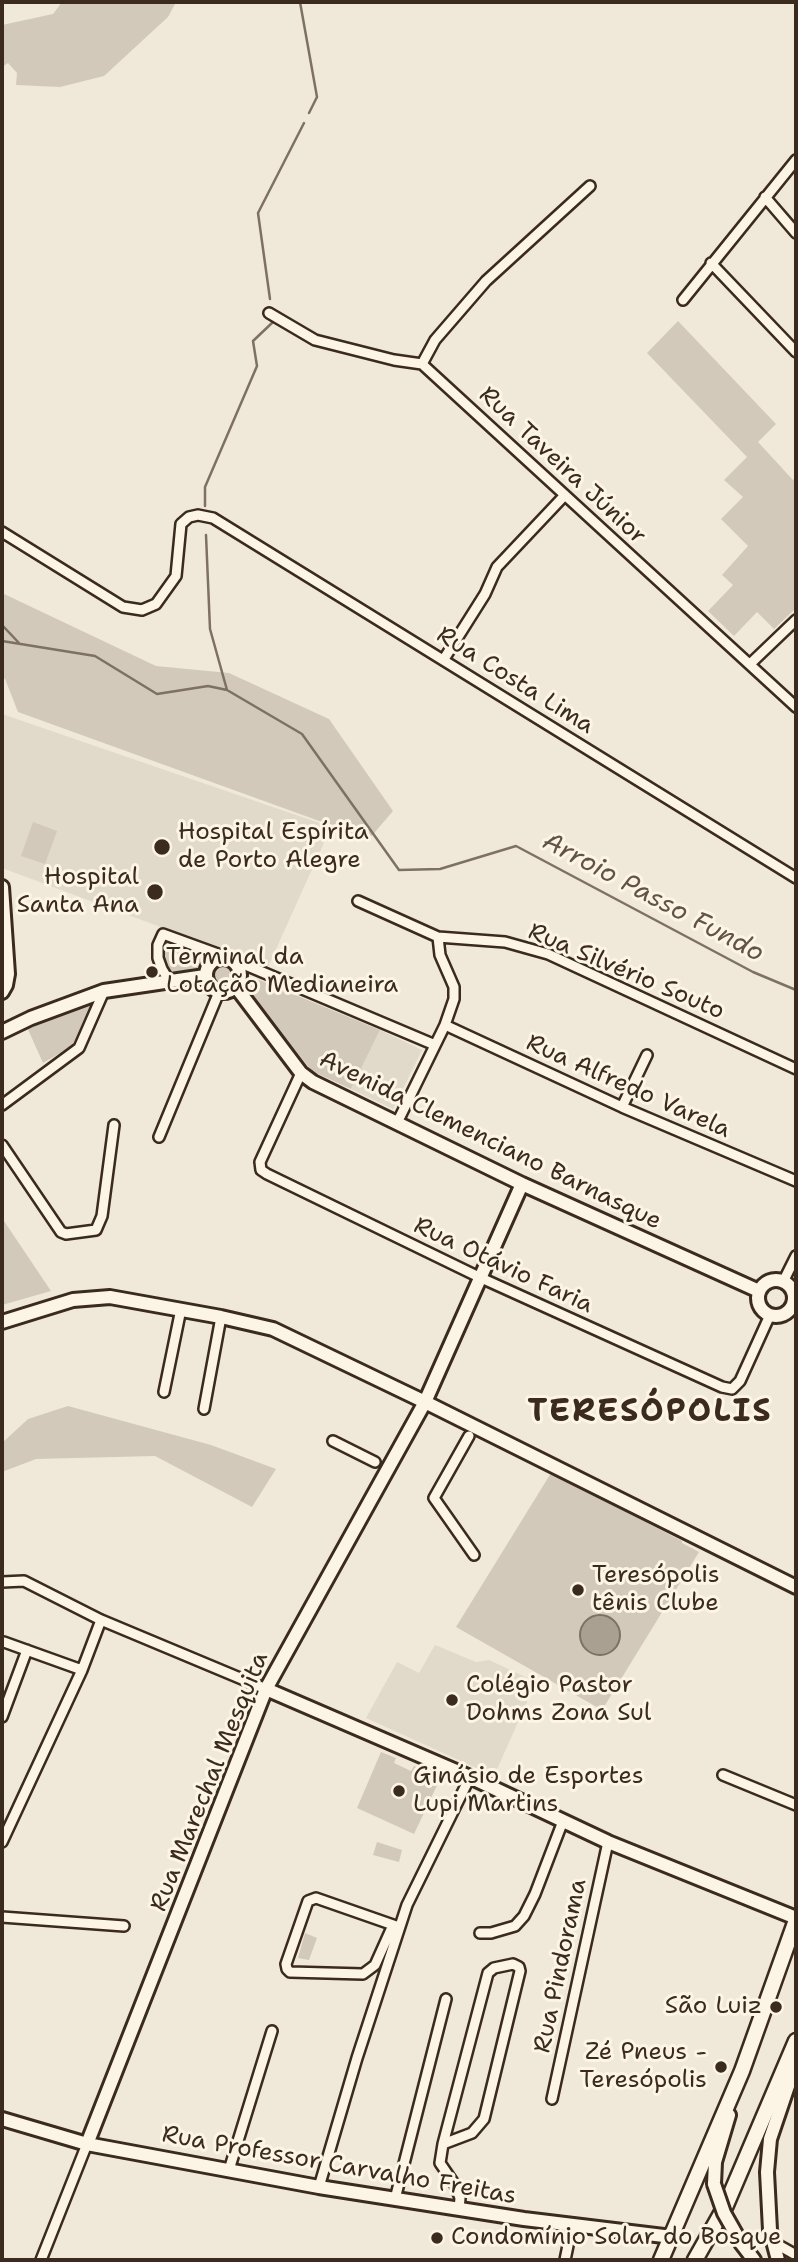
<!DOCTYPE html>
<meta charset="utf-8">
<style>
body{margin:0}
#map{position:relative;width:798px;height:2262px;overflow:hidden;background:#f0e9d9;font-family:"Shantell Sans",sans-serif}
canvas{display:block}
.frame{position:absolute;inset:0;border:4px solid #3b2a1e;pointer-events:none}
</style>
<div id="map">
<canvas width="798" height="2262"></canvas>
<div class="frame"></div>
</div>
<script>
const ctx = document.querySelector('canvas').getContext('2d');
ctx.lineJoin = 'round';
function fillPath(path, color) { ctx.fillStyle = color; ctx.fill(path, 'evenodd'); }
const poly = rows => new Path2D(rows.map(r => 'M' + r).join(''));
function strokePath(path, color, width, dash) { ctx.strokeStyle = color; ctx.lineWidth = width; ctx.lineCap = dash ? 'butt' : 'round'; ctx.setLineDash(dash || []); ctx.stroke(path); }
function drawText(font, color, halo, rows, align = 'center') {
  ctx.font = font + ' "Shantell Sans",sans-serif'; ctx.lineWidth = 6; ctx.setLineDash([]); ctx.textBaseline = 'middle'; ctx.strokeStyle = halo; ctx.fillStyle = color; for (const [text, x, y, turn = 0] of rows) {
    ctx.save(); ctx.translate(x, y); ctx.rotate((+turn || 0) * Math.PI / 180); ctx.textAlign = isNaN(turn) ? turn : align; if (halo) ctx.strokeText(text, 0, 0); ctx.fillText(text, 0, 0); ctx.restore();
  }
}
fillPath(poly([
 [2,714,331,827,268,967,2,868],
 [380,1030,422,1050,393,1109,351,1089],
 [435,1645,476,1662,489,1660,536,1682,494,1776,366,1718,397,1662,419,1673]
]), '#e1d9c9');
fillPath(poly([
 [62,2,176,2,168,17,104,76,60,87,16,85,17,73,8,63,2,67,2,25,53,14],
 [678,321,776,424,758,442,793,480,796,477,796,608,774,629,757,612,734,636,708,611,733,585,722,575,748,546,721,519,743,497,724,480,747,457,647,353],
 [2,593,156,666,229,673,329,719,393,811,369,839,18,712,5,679,2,678],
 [33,822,57,831,45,864,21,856],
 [165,941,204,956,197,970,172,976,166,969,163,960,162,949],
 '209 975a14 14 0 1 1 28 0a14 14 0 1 1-28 0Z',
 [252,977,380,1030,351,1089,312,1071,247,991],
 [91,1004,72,1046,43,1063,26,1025],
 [2,1218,51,1291,2,1305],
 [68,1406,211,1445,276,1469,252,1507,155,1456,36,1459,2,1472,2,1443,28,1419],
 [551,1473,682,1541,682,1543,699,1552,602,1710,456,1627],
 [381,1752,396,1758,394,1763,411,1771,414,1766,441,1777,414,1834,357,1808],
 [377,1842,402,1850,399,1862,373,1855],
 [305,1933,317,1938,309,1960,298,1958]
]), '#d2c9ba');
const water = poly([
 '580 1635a20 20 0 1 1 40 0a20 20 0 1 1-40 0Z'
]);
fillPath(water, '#aaa091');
strokePath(water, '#7e7163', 2);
strokePath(poly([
 [300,2,317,97,309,113],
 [270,299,258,213,304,123],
 [205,506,205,487,257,366,253,341,273,322],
 [206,535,210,629,227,690],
 [2,625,19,643],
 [2,641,95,656,157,694,208,686,227,690,302,734,399,870,440,869,516,846,753,972,796,990]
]), '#7e7163', 2.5);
const street = poly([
 [765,197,796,233],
 [711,263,796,352],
 [683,300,796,160],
 [269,313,315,340,394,360,422,364,796,707],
 [422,364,435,340,486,281,590,186],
 [2,532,123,607,142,610,156,604,176,576,181,524,189,517,198,515,213,518,796,878],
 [444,659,485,594,497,567,565,495],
 [750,664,796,620],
 [358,901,438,937,505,942,548,954,796,1069],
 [170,982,162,969,158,958,158,945,163,934,229,958,435,1045],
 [445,1025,622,1107,796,1181],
 [301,1073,260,1162,261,1170,267,1174,479,1277,722,1387,732,1389,740,1381,770,1315],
 [2,1105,79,1048,104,991],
 [622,1107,647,1055],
 [397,1123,445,1025,454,999,454,987,440,955,438,937],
 [159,1137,219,992],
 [2,1145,61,1232,66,1234,96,1230,102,1216,114,1125],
 [783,1282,796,1256],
 [164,1392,181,1309],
 [204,1409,221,1317],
 [469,1436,434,1498,474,1555],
 [333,1441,375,1462],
 [2,1582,24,1581,101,1620,266,1689],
 [4,1642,82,1670],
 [2,1717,27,1650],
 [723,1775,796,1805],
 [2,1842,82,1670,101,1620],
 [2,1917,124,1926],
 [393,1925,375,1965,363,1974,290,1972,287,1969,286,1964,308,1901,316,1898,399,1927],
 [480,1933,491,1933,515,1926,524,1916,535,1894,563,1821],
 [552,2099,608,1842],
 [443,2144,472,2133,484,2119,520,1971,519,1967,513,1964,494,1968,488,1973,443,2144,440,2163,455,2185,460,2198,459,2209],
 [229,2170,272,2031],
 [319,2187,357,2058,407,1905,470,1777],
 [395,2199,446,1999],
 [773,2242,796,2255],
 [41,2260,87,2144],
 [565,2260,572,2226]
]);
const secondary = poly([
 [2,887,8,974,6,985,2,992],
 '206 975a17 17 0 1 1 34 0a17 17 0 1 1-34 0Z',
 [236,987,301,1073,313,1082,522,1184,759,1291],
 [2,1032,31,1018,104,991,205,976],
 '758 1298a18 18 0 1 1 36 0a18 18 0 1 1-36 0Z',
 [2,1322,73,1300,110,1297,221,1317,273,1329,425,1402,796,1587],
 [266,1689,470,1777,608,1842,796,1918],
 [2,2119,87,2144,319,2187,524,2219,672,2237],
 [87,2144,266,1689,425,1402,522,1184],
 [714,2184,715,2162,729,2115],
 [741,2243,754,2260],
 [778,2260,770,2230,767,2172,770,2139,789,2083,794,2056]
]);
const primary = poly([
 [661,2260,742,2071,796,1920],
 [695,2260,726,2205,796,2041]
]);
strokePath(street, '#3b2a1e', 14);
strokePath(secondary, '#3b2a1e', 18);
strokePath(primary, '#3b2a1e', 19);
strokePath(street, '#fcf5e5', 9);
strokePath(secondary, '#fcf5e5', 12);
strokePath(primary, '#fcf5e5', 14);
const secondaryBridge = poly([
 [714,2184,724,2213,741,2243]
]);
strokePath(secondaryBridge, '#3b2a1e', 18, []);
strokePath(secondaryBridge, '#fcf5e5', 12);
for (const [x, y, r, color] of [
 [162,847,9,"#3b2a1e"],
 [155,892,9,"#3b2a1e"],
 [152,972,7,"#3b2a1e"],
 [578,1590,7,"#3b2a1e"],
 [452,1700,7,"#3b2a1e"],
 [399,1791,7,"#3b2a1e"],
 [776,2007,7,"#3b2a1e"],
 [721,2067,7,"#3b2a1e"],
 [437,2238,7,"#3b2a1e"]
]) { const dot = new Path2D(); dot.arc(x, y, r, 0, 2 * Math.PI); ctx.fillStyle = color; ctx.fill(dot); strokePath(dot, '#fcf5e5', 2.5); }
drawText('24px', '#3b2a1e', '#fcf5e5', [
 ["Rua Taveira Júnior",562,466,43],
 ["Rua Costa Lima",515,681,32],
 ["Rua Silvério Souto",626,972,23],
 ["Rua Alfredo Varela",628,1087,24],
 ["Avenida Clemenciano Barnasque",490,1141,26],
 ["Rua Otávio Faria",503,1266,25],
 ["Rua Marechal Mesquita",210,1782,-68],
 ["Rua Pindorama",561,1966,-78],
 ["Rua Professor Carvalho Freitas",339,2166,10]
]);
drawText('24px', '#3b2a1e', '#fcf5e5', [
 ["Hospital Espírita",178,833],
 ["de Porto Alegre",178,861],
 ["Hospital",139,878,"right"],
 ["Santa Ana",139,906,"right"],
 ["Terminal da",166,958],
 ["Lotação Medianeira",166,986],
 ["Teresópolis",592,1576],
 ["tênis Clube",592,1604],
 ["Colégio Pastor",466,1686],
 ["Dohms Zona Sul",466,1714],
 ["Ginásio de Esportes",413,1777],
 ["Lupi Martins",413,1805],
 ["São Luiz",762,2007,"right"],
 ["Zé Pneus -",707,2053,"right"],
 ["Teresópolis",707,2081,"right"],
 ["Condomínio Solar do Bosque",451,2238]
], 'left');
drawText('italic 26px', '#625346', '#fcf5e5', [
 ["Arroio Passo Fundo",653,898,28]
]);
ctx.letterSpacing = '2px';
drawText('bold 32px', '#3b2a1e', '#fcf5e5', [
 ["TERESÓPOLIS",650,1413]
]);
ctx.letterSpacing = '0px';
</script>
